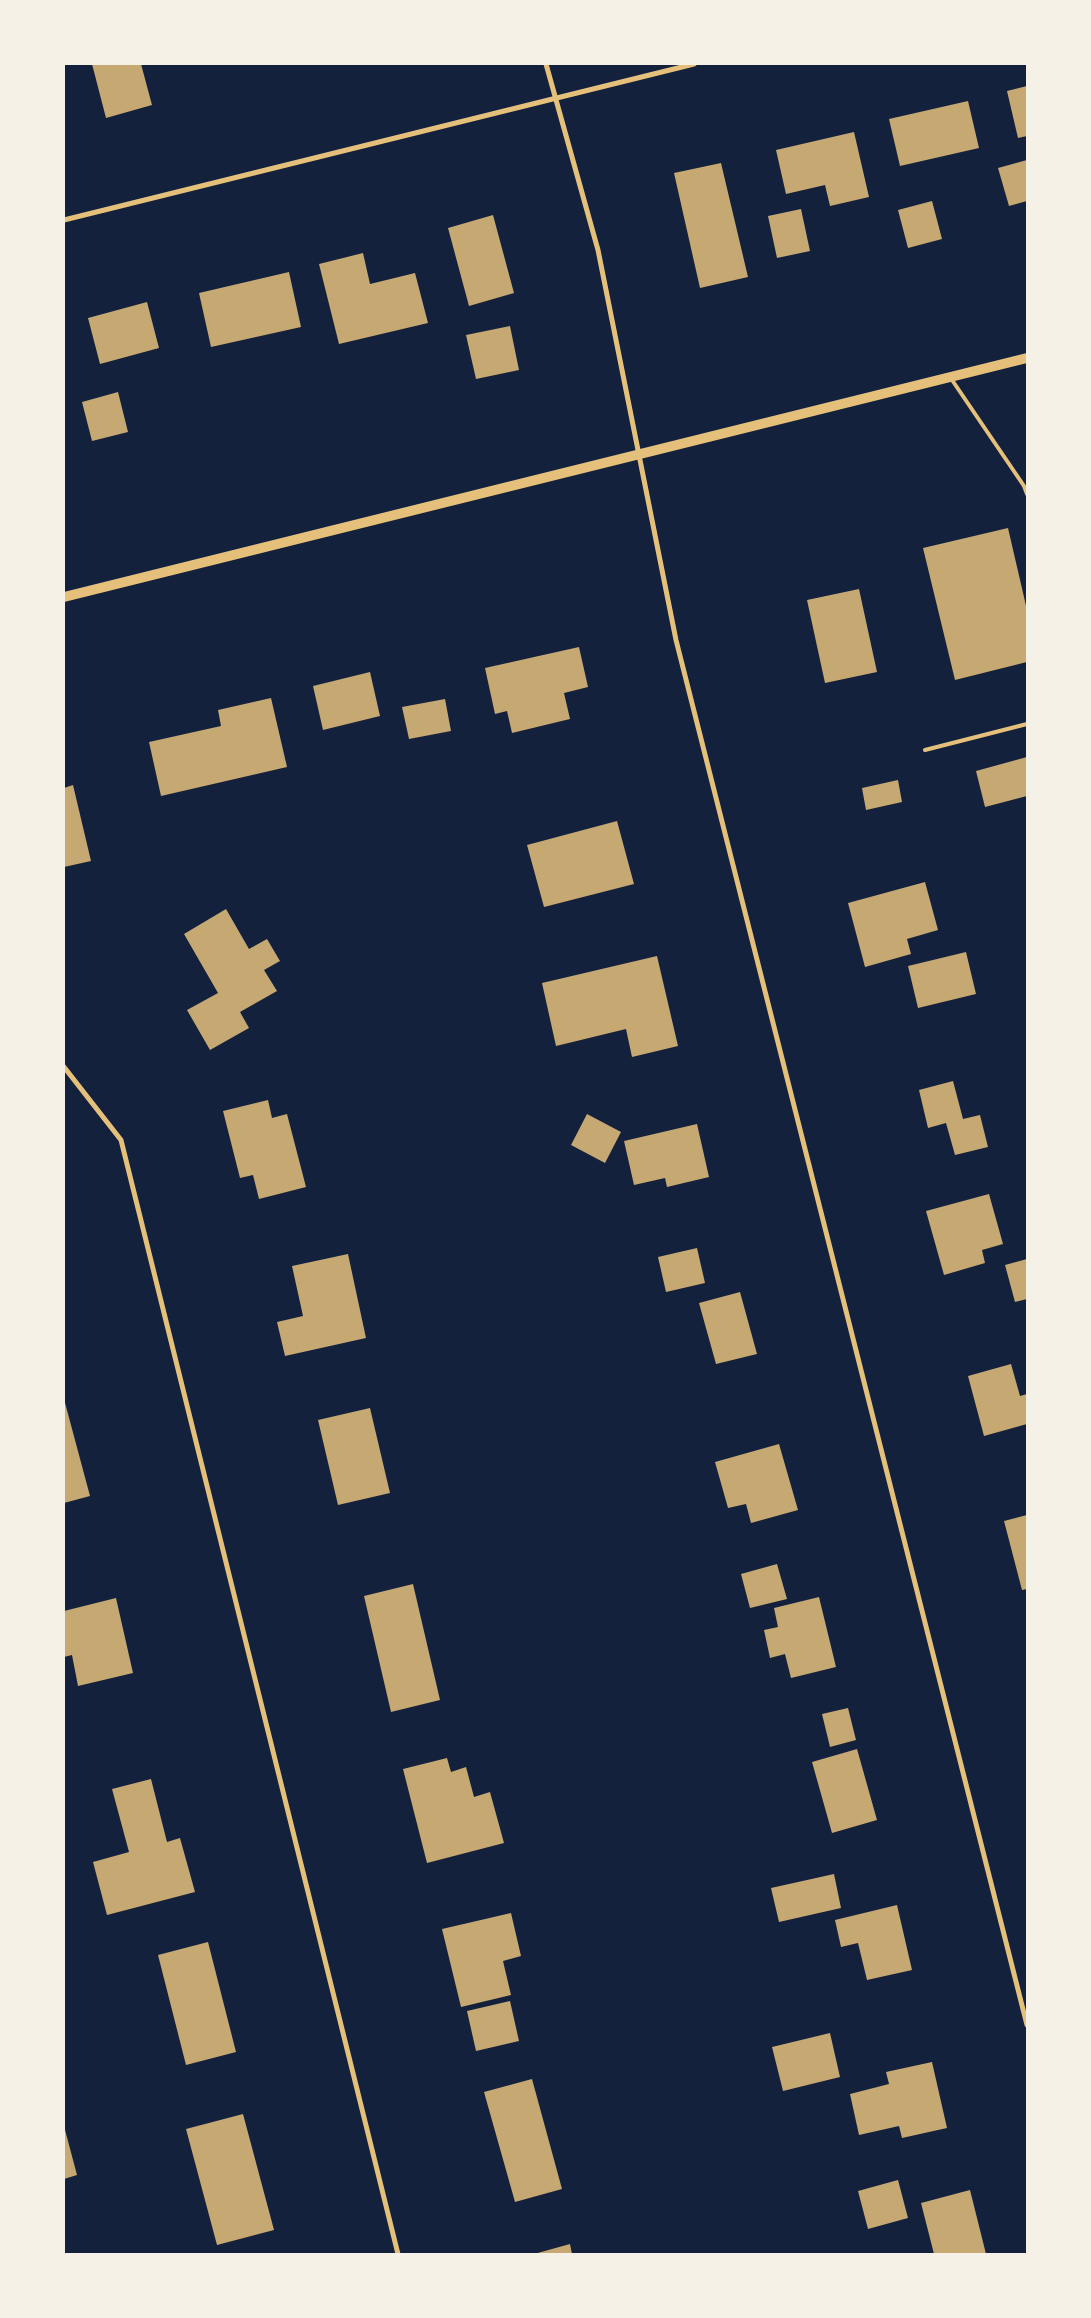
<!DOCTYPE html>
<style>
body{margin:0}
#map{position:relative;width:1091px;height:2318px;overflow:hidden;background:#14213d;font-family:"Archivo Narrow",sans-serif}
canvas{display:block}
.frame{position:absolute;inset:0;border:65px solid #f6f1e7;pointer-events:none}
</style>
<div id="map">
<canvas width="1091" height="2318"></canvas>
<div class="frame"></div>
</div>
<script>
const ctx = document.querySelector('canvas').getContext('2d');
ctx.lineJoin = 'round';
function fillPath(path, color) { ctx.fillStyle = color; ctx.fill(path, 'evenodd'); }
const poly = rows => new Path2D(rows.map(r => 'M' + r).join(''));
function strokePath(path, color, width, dash) { ctx.strokeStyle = color; ctx.lineWidth = width; ctx.lineCap = dash ? 'butt' : 'round'; ctx.setLineDash(dash || []); ctx.stroke(path); }
fillPath(poly([
 [92,64,141,64,152,105,106,118],
 [1027,86,1027,136,1018,138,1007,91],
 [968,101,979,148,900,166,889,119],
 [854,132,869,197,830,206,825,185,786,194,776,150],
 [1027,160,1027,201,1009,206,998,168],
 [721,163,748,277,700,288,674,173],
 [932,201,942,239,908,248,898,210],
 [801,209,810,251,777,258,768,216],
 [493,215,514,293,469,306,448,228],
 [363,253,370,284,415,273,428,323,339,344,319,264],
 [289,272,301,327,211,347,199,293],
 [147,302,159,348,100,364,88,318],
 [510,326,519,370,476,379,466,335],
 [118,392,128,432,92,441,82,402],
 [1008,528,1027,610,1027,662,955,680,923,548],
 [859,589,877,672,825,683,807,600],
 [579,647,588,687,564,693,570,719,512,733,507,711,495,714,485,668],
 [370,672,380,716,323,730,313,686],
 [271,698,287,767,161,796,149,742,221,726,218,710],
 [445,699,451,731,409,739,402,707],
 [1027,757,1027,796,985,807,976,771],
 [898,780,902,802,866,810,862,788],
 [73,785,91,861,64,867,64,788],
 [617,821,634,884,544,907,527,845],
 [925,882,938,930,907,939,911,954,865,967,848,903],
 [226,909,249,949,267,939,280,961,264,970,277,991,240,1012,249,1028,210,1050,187,1010,218,993,184,934],
 [966,952,976,994,918,1008,908,966],
 [657,956,678,1046,632,1057,626,1029,556,1046,542,983],
 [953,1081,963,1119,980,1115,988,1147,955,1155,946,1123,928,1128,919,1090],
 [268,1100,272,1118,287,1114,306,1187,259,1199,253,1175,240,1178,223,1111],
 [587,1114,621,1132,605,1163,571,1145],
 [697,1124,709,1177,667,1187,665,1178,634,1185,624,1141],
 [989,1194,1003,1244,982,1250,985,1263,944,1275,926,1211],
 [697,1248,705,1283,666,1292,658,1257],
 [348,1254,366,1338,285,1356,277,1322,303,1316,292,1266],
 [1027,1259,1027,1299,1015,1302,1005,1265],
 [740,1292,757,1354,716,1364,699,1303],
 [1011,1364,1020,1396,1027,1394,1027,1424,984,1436,968,1376],
 [64,1399,90,1496,64,1503],
 [370,1408,390,1493,338,1505,318,1420],
 [779,1444,798,1510,751,1523,746,1504,728,1508,715,1462],
 [1027,1515,1027,1589,1022,1590,1004,1521],
 [777,1564,787,1599,750,1608,741,1574],
 [413,1584,440,1700,391,1712,364,1596],
 [819,1597,836,1667,791,1678,785,1654,770,1658,764,1630,778,1627,774,1608],
 [116,1598,133,1673,78,1686,72,1655,64,1657,64,1611],
 [848,1708,856,1740,830,1747,822,1714],
 [857,1749,877,1820,832,1833,812,1762],
 [447,1758,451,1772,466,1767,474,1797,490,1792,504,1843,427,1863,403,1769],
 [151,1779,167,1842,180,1838,195,1892,107,1915,93,1862,129,1852,112,1789],
 [834,1874,841,1908,779,1922,771,1888],
 [897,1905,912,1970,867,1980,858,1943,841,1947,835,1920],
 [511,1913,521,1956,503,1961,511,1995,461,2007,442,1929],
 [208,1942,236,2052,186,2065,158,1955],
 [510,2001,519,2041,476,2051,467,2011],
 [830,2033,840,2077,783,2091,772,2047],
 [932,2062,947,2128,902,2138,899,2126,859,2135,850,2094,889,2084,886,2072],
 [532,2079,562,2189,515,2202,484,2092],
 [243,2114,274,2230,217,2245,186,2129],
 [64,2126,77,2175,64,2179],
 [898,2180,908,2218,868,2229,858,2191],
 [970,2190,986,2254,934,2254,921,2203],
 [570,2244,572,2254,534,2254]
]), '#c6a872');
strokePath(poly([
 [950,377,1024,486,1027,494],
 [925,750,1027,724]
]), '#e5c07b', 4);
strokePath(poly([
 [546,64,598,250,676,640,1027,2025],
 [64,220,694,64],
 [64,1067,121,1140,398,2254]
]), '#e5c07b', 5);
strokePath(poly([
 [64,597,1027,358]
]), '#e5c07b', 10);
</script>
